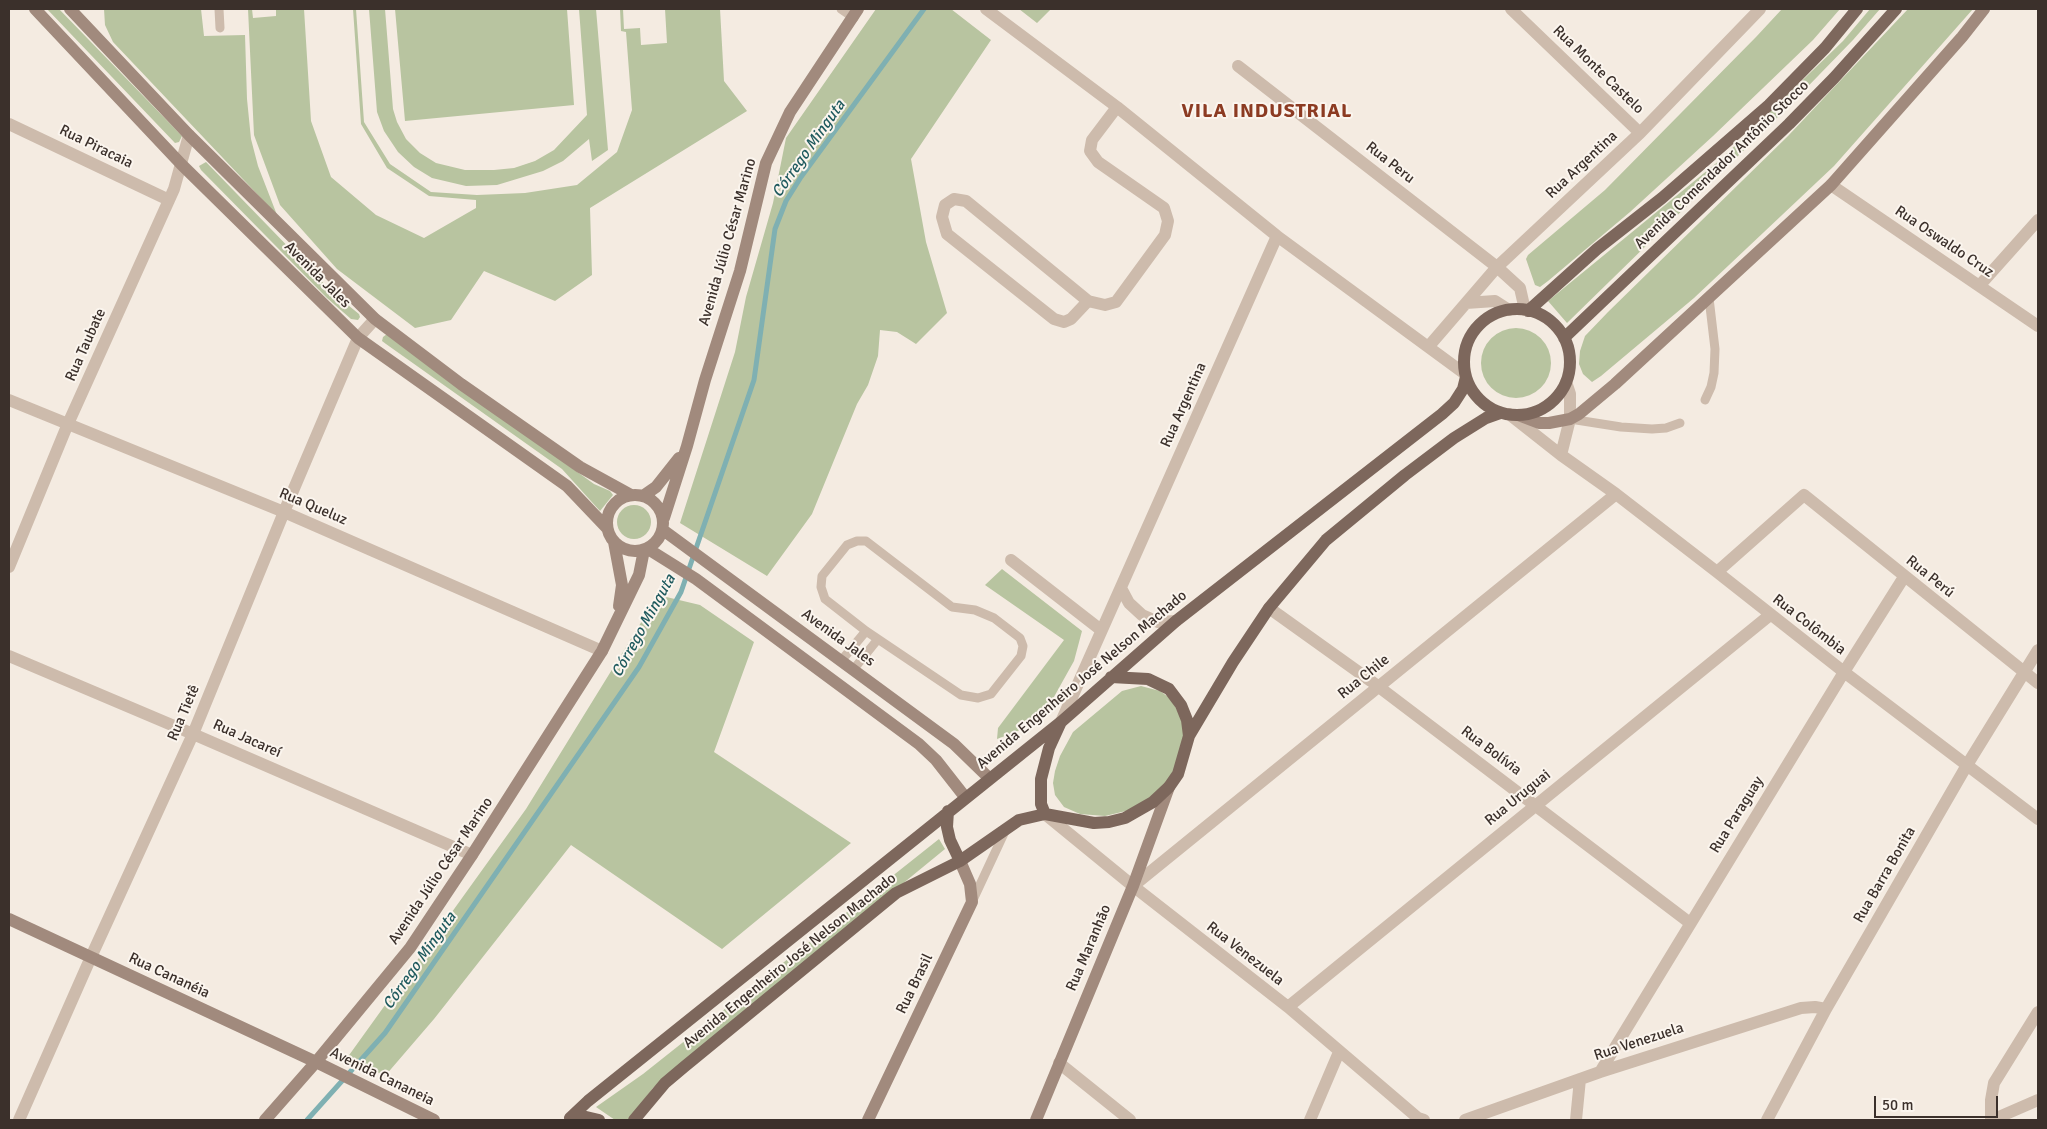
<!DOCTYPE html>
<meta charset="utf-8">
<style>
body{margin:0}
#map{position:relative;width:2047px;height:1129px;overflow:hidden;background:#f4ebe1;font-family:Signika,sans-serif}
canvas{display:block}
.frame{position:absolute;inset:0;border:10px solid #3b302b;pointer-events:none}
.scale{position:absolute;left:1874px;top:1096px;width:124px;height:22px;box-sizing:border-box;border:2px solid #3b302b;border-top:0;padding-left:6px;font-size:15px;line-height:18px;white-space:nowrap;color:#3b302b;-webkit-text-stroke:4px #fbf5ee;paint-order:stroke}
</style>
<div id="map">
<canvas width="2047" height="1129"></canvas>
<div class="frame"></div>
<div class="scale">50 m</div>
</div>
<script>
const ctx = document.querySelector('canvas').getContext('2d');
ctx.lineJoin = 'round';
function fillPath(path, color) { ctx.fillStyle = color; ctx.fill(path, 'evenodd'); }
const poly = rows => new Path2D(rows.map(r => 'M' + r).join(''));
function strokePath(path, color, width, dash) { ctx.strokeStyle = color; ctx.lineWidth = width; ctx.lineCap = dash ? 'butt' : 'round'; ctx.setLineDash(dash || []); ctx.stroke(path); }
function drawText(font, color, halo, rows, align = 'center') {
  ctx.font = font + ' Signika,sans-serif'; ctx.lineWidth = 4; ctx.setLineDash([]); ctx.textBaseline = 'middle'; ctx.strokeStyle = halo; ctx.fillStyle = color; for (const [text, x, y, turn = 0] of rows) {
    ctx.save(); ctx.translate(x, y); ctx.rotate((+turn || 0) * Math.PI / 180); ctx.textAlign = isNaN(turn) ? turn : align; if (halo) ctx.strokeText(text, 0, 0); ctx.fillText(text, 0, 0); ctx.restore();
  }
}
fillPath(poly([
 [47,9,59,9,182,136,179,142,175,143],
 [104,9,201,9,204,36,245,35,247,99,251,139,258,166,277,215,113,42,105,25],
 [248,9,252,9,253,18,276,16,276,9,304,9,311,121,331,177,376,215,424,238,476,208,476,200,429,196,387,168,361,124,353,9,356,9,364,122,390,164,431,192,477,195,525,193,577,185,617,152,632,110,626,32,621,31,620,9,623,9,624,29,640,28,641,45,667,43,665,9,720,9,724,81,747,111,590,208,592,275,555,301,484,271,451,320,415,328,337,269,280,205,254,135],
 [369,9,385,9,393,109,397,122,406,139,420,153,436,163,465,170,494,170,514,168,535,161,554,150,587,115,579,9,596,9,608,150,592,161,589,139,563,161,543,171,497,185,466,186,432,178,414,167,398,152,384,131,377,112],
 [395,9,567,9,574,105,405,121],
 [876,9,951,9,991,40,911,159,926,242,947,313,916,344,897,332,880,330,878,356,868,385,857,404,812,514,767,576,680,523,735,352,746,297,773,203,786,138],
 [1019,9,1051,9,1037,23],
 [1782,9,1840,9,1813,40,1713,136,1630,212,1548,281,1540,287,1535,285,1526,259,1528,255,1605,190,1756,37],
 [1870,9,1880,9,1853,40,1784,111,1567,323,1548,301,1720,160,1843,41],
 [1908,9,1973,9,1834,166,1694,298,1601,376,1592,382,1583,374,1579,364,1580,351,1585,336,1608,312,1788,136],
 [206,162,333,293,359,314,360,317,358,320,351,319,327,298,201,170,199,166],
 '1481 363a35 35 0 1 1 70 0a35 35 0 1 1-70 0Z',
 [387,334,594,484,610,491,613,495,600,511,562,469,386,344,382,341,383,337],
 '617 522a17 17 0 1 1 34 0a17 17 0 1 1-34 0Z',
 [1002,569,1082,631,1074,661,1050,704,1018,731,997,739,998,728,1064,640,985,585],
 [658,595,700,605,754,642,714,752,851,843,722,949,571,845,434,1019,385,1076,347,1058,526,809],
 [1141,686,1160,691,1171,699,1181,717,1185,736,1180,760,1169,779,1152,798,1130,810,1105,816,1080,814,1064,807,1055,795,1053,783,1055,771,1060,756,1073,732,1122,691],
 [939,839,945,849,653,1088,629,1120,615,1120,596,1107,643,1074]
]), '#b8c4a0');
strokePath(poly([
 [307,1120,385,1033,639,667,681,592,754,380,775,229,786,201,801,177,924,9]
]), '#7fb0b2', 5);
strokePath(poly([
 [219,9,220,28],
 [841,9,854,18],
 [1705,400,1711,387,1714,373,1715,349,1709,298],
 [1570,419,1621,427,1652,429,1666,428,1680,423],
 [857,541,866,541,952,607,975,610,994,618,1020,638,1023,646,1021,656,991,694,978,698,961,695,866,631,825,599,821,587,822,576,847,545,857,541],
 [841,661,866,631],
 [853,670,878,639],
 [972,902,1006,829]
]), '#cdbbac', 9);
strokePath(poly([
 [986,9,1117,107,1277,236,1465,374],
 [1511,9,1640,133],
 [1238,66,1497,267,1520,288,1525,310],
 [9,124,169,200],
 [1831,185,2038,326],
 [1980,285,2038,220],
 [1088,301,1071,319,1064,322,1054,319,947,234,942,217,945,205,954,199,966,201,1088,301,1105,305,1116,302,1165,235,1168,221,1164,208,1098,162,1090,151,1092,140,1117,107],
 [1466,303,1495,301,1509,310],
 [1429,346,1497,267,1640,133,1760,9],
 [9,400,284,512,602,651],
 [1509,414,1561,455,1616,494,1717,572,1844,672,2038,819],
 [1561,455,1570,419,1570,394,1566,382],
 [1011,560,1101,630],
 [9,567,67,426,174,189,189,135],
 [1717,572,1804,495,2038,683],
 [1121,588,1129,603,1142,615,1158,622,1176,621],
 [1269,608,1371,681,1690,923],
 [9,656,193,734,472,855],
 [1061,722,1277,236],
 [1045,814,1133,886,1288,1007,1418,1118,1424,1120],
 [1133,886,1616,494],
 [1288,1007,1770,615],
 [1059,1063,1130,1120],
 [1600,1072,1844,672,1904,577],
 [19,1120,91,957,193,734,284,512,358,338,375,319],
 [1310,1120,1339,1052],
 [1465,1120,1600,1072,1801,1008,1815,1007,1826,1009],
 [1576,1120,1580,1079],
 [1767,1120,1826,1009,1967,765,2038,650],
 [1991,1120,1991,1100,1994,1083,2038,1012],
 [1992,1120,2038,1100]
]), '#cdbbac', 12);
strokePath(poly([
 [35,9,181,164,358,338,567,486,607,528],
 [70,9,189,135,375,319,461,384,580,467,631,495],
 [1518,415,1539,423,1549,423,1570,419,1579,414,1615,384,1831,185,1962,37,1984,9],
 '607 523a28 28 0 1 1 56 0a28 28 0 1 1-56 0Z',
 [643,496,656,487,679,458],
 [664,518,687,446,705,380,740,271,766,163,790,112,858,9],
 [663,530,954,744,989,778],
 [614,542,622,585,619,606],
 [648,549,696,579,919,744,936,760,965,797],
 [9,919,316,1062,434,1120],
 [265,1120,316,1062,410,948,472,855,602,651,639,575,644,550],
 [868,1120,972,902,970,884,960,861],
 [1036,1120,1133,886,1169,787]
]), '#a18a7d', 12);
strokePath(poly([
 '1464 362a53 53 0 1 1 106 0a53 53 0 1 1-106 0Z',
 [1528,311,1597,249,1662,198,1769,105,1825,48,1857,9],
 [1564,338,1789,124,1834,78,1896,9],
 [1111,677,1148,679,1169,689,1181,705,1187,720,1189,736],
 [948,811,947,827,950,840,960,861],
 [1045,814,1041,804,1041,779,1049,748,1060,724],
 [571,1117,588,1101,1061,722,1176,621,1442,414,1454,403,1463,389,1466,377],
 [570,1118,582,1116,599,1120],
 [634,1120,665,1083,684,1067,896,893,960,861,1019,820,1045,814,1094,823,1109,822,1125,818,1153,802,1169,787,1178,774,1189,736,1233,662,1269,608,1326,540,1405,475,1454,438,1486,418,1500,413]
]), '#7d675c', 12);
drawText('15px', '#3b302b', '#fbf5ee', [
 ["Rua Monte Castelo",1598,70,44],
 ["Rua Piracaia",96,147,26],
 ["Rua Peru",1390,163,38],
 ["Rua Argentina",1582,165,-43],
 ["Avenida Comendador Antônio Stocco",1722,165,-44],
 ["Avenida Júlio César Marino",728,242,-74],
 ["Rua Oswaldo Cruz",1944,242,34],
 ["Avenida Jales",317,275,45],
 ["Rua Taubate",86,345,-66],
 ["Rua Argentina",1184,405,-66],
 ["Rua Queluz",313,507,23],
 ["Rua Perú",1930,577,39],
 ["Rua Colômbia",1809,625,38],
 ["Avenida Jales",838,638,36],
 ["Rua Chile",1364,677,-39],
 ["Avenida Engenheiro José Nelson Machado",1082,680,-40],
 ["Rua Tietê",184,713,-67],
 ["Rua Jacareí",247,739,24],
 ["Rua Bolívia",1491,751,37],
 ["Rua Uruguai",1518,798,-39],
 ["Rua Paraguay",1737,815,-58],
 ["Avenida Júlio César Marino",441,871,-56],
 ["Rua Barra Bonita",1885,875,-60],
 ["Rua Maranhão",1089,948,-67],
 ["Rua Venezuela",1245,954,38],
 ["Avenida Engenheiro José Nelson Machado",790,961,-39],
 ["Rua Cananéia",169,976,25],
 ["Rua Brasil",915,984,-64],
 ["Rua Venezuela",1639,1042,-18],
 ["Avenida Cananeia",382,1077,26]
]);
drawText('italic 16px', '#1f5a5e', '#fbf5ee', [
 ["Córrego Minguta",809,149,-55],
 ["Córrego Minguta",644,626,-61],
 ["Córrego Minguta",420,961,-55]
]);
ctx.letterSpacing = '1px';
drawText('bold 20px', '#8c3b22', '#fbf5ee', [
 ["VILA INDUSTRIAL",1267,112]
]);
ctx.letterSpacing = '0px';
</script>
